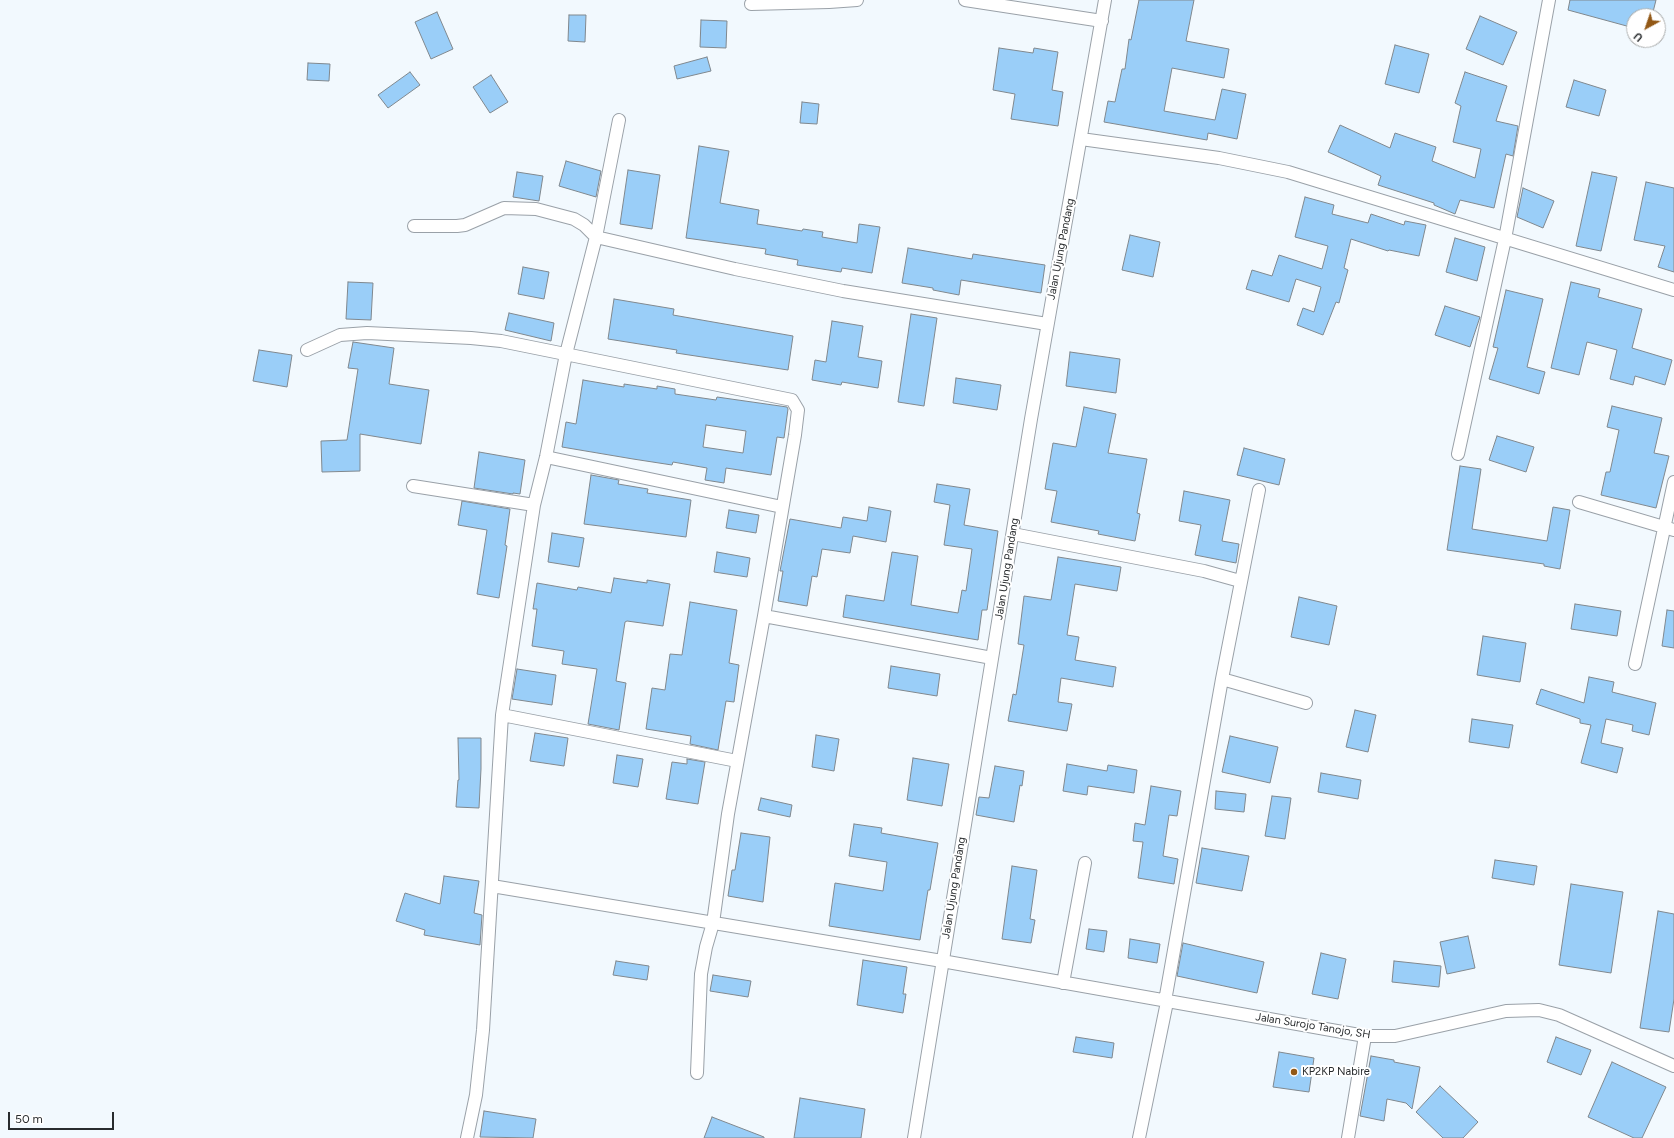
<!DOCTYPE html>
<style>
body{margin:0}
#map{position:relative;width:1674px;height:1138px;overflow:hidden;background:#f2f9fe;font-family:Figtree,sans-serif}
canvas{display:block}
.north{position:absolute;left:1626px;top:8px;width:40px;height:40px;box-sizing:border-box;background:#fff;border:1px solid #a9abab;border-radius:50%;rotate:220deg;font-size:11px;font-weight:700;line-height:16px;text-align:center;color:#292c2e}
.north::after{content:'';display:block;margin:auto;width:14px;height:18px;background:#925816;clip-path:polygon(50% 0,100% 100%,50% 72%,0 100%)}
.scale{position:absolute;left:8px;top:1112px;width:106px;height:18px;box-sizing:border-box;border:2px solid #292c2e;border-top:0;padding-left:5px;font-size:12px;line-height:14px;white-space:nowrap;color:#292c2e;-webkit-text-stroke:3px #fff;paint-order:stroke}
</style>
<div id="map">
<canvas width="1674" height="1138"></canvas>
<div class="north">U</div>
<div class="scale">50 m</div>
</div>
<script>
const ctx = document.querySelector('canvas').getContext('2d');
ctx.lineJoin = 'round';
function fillPath(path, color) { ctx.fillStyle = color; ctx.fill(path, 'evenodd'); }
const poly = rows => new Path2D(rows.map(r => 'M' + r).join(''));
function strokePath(path, color, width, dash) { ctx.strokeStyle = color; ctx.lineWidth = width; ctx.lineCap = dash ? 'butt' : 'round'; ctx.setLineDash(dash || []); ctx.stroke(path); }
function drawText(font, color, halo, rows, align = 'center') {
  ctx.font = font + ' Figtree,sans-serif'; ctx.lineWidth = 4; ctx.setLineDash([]); ctx.textBaseline = 'middle'; ctx.strokeStyle = halo; ctx.fillStyle = color; for (const [text, x, y, turn = 0] of rows) {
    ctx.save(); ctx.translate(x, y); ctx.rotate((+turn || 0) * Math.PI / 180); ctx.textAlign = isNaN(turn) ? turn : align; if (halo) ctx.strokeText(text, 0, 0); ctx.fillText(text, 0, 0); ctx.restore();
  }
}
const building = poly([
 [1139,0,1194,0,1186,41,1229,49,1224,78,1172,68,1164,111,1215,120,1222,89,1246,94,1237,139,1208,133,1207,140,1104,122,1108,101,1115,102,1122,69,1125,69,1129,39,1131,40,1139,0],
 [1570,0,1656,0,1652,16,1634,16,1634,28,1568,10,1570,0],
 [437,12,453,49,431,59,415,22,437,12],
 [569,15,586,15,585,42,568,41,569,15],
 [1480,16,1517,32,1503,65,1466,49,1480,16],
 [701,20,727,21,726,48,700,47,701,20],
 [1395,45,1429,54,1419,93,1385,84,1395,45],
 [999,48,1033,53,1034,48,1058,52,1052,90,1063,92,1058,126,1011,119,1015,94,993,90,999,48],
 [707,57,711,71,677,79,674,66,707,57],
 [308,63,330,64,329,81,307,80,308,63],
 [410,72,420,85,388,108,378,95,410,72],
 [1465,72,1507,86,1496,121,1518,126,1513,156,1506,154,1494,208,1460,200,1455,214,1434,205,1434,203,1378,185,1381,176,1328,152,1340,125,1390,148,1395,133,1436,147,1432,161,1475,178,1481,149,1453,142,1461,106,1455,103,1465,72],
 [491,75,508,102,490,113,473,87,491,75],
 [1574,80,1606,90,1599,116,1566,107,1574,80],
 [802,102,819,104,817,124,800,123,802,102],
 [699,146,729,151,720,203,759,210,757,224,802,231,803,229,823,232,822,237,857,243,859,224,880,227,872,273,842,268,841,272,797,265,798,260,765,254,766,249,686,238,699,146],
 [566,161,601,171,596,197,559,186,566,161],
 [628,170,660,175,652,229,620,224,628,170],
 [517,172,543,176,539,201,513,197,517,172],
 [1592,172,1617,177,1601,251,1576,246,1592,172],
 [1646,182,1674,188,1674,272,1658,267,1665,246,1634,240,1646,182],
 [1523,188,1554,201,1543,228,1517,217,1523,188],
 [1305,197,1334,205,1332,214,1368,223,1371,214,1404,225,1405,221,1426,225,1419,256,1389,250,1388,251,1351,239,1344,268,1348,270,1339,303,1336,302,1323,335,1297,325,1303,308,1314,312,1321,287,1296,279,1289,302,1246,289,1252,270,1272,276,1279,255,1322,269,1328,246,1295,237,1305,197],
 [1130,235,1160,242,1153,277,1122,270,1130,235],
 [1455,238,1485,247,1477,281,1446,272,1455,238],
 [908,248,972,259,973,254,1045,265,1041,293,961,280,959,295,933,290,933,288,902,283,908,248],
 [523,267,549,272,544,299,518,294,523,267],
 [348,282,373,283,371,320,346,319,348,282],
 [1571,282,1600,289,1598,297,1642,309,1632,348,1672,360,1665,385,1635,376,1633,385,1610,379,1617,350,1587,342,1579,375,1551,368,1571,282],
 [1506,290,1543,299,1527,367,1545,372,1539,394,1489,379,1498,348,1493,347,1506,290],
 [614,299,674,309,673,315,793,336,788,370,676,353,677,350,608,339,614,299],
 [1445,306,1480,317,1470,347,1435,335,1445,306],
 [509,313,554,323,551,341,505,330,509,313],
 [911,314,937,318,924,406,898,402,911,314],
 [832,321,863,326,858,357,882,361,878,388,842,382,841,385,812,380,815,360,826,362,832,321],
 [353,342,394,348,389,384,429,390,421,444,360,434,360,471,322,472,321,441,347,440,358,369,348,368,353,342],
 [259,350,292,355,287,387,253,381,259,350],
 [1070,352,1120,359,1116,393,1066,386,1070,352],
 [956,378,1001,385,997,410,953,403,956,378],
 [583,380,624,387,624,384,657,389,657,386,675,389,675,394,716,400,717,397,787,407,788,409,784,438,777,437,771,475,726,468,724,483,705,480,707,468,673,462,672,465,633,459,562,447,566,422,576,424,583,380],
 [706,425,746,431,743,453,703,447,706,425],
 [1612,406,1662,418,1654,453,1669,456,1656,508,1601,495,1606,472,1610,472,1619,430,1607,427,1612,406],
 [1084,407,1116,414,1108,453,1147,459,1137,513,1140,514,1135,541,1098,534,1099,531,1051,522,1057,491,1045,489,1053,443,1076,447,1084,407],
 [1497,436,1534,447,1526,472,1489,460,1497,436],
 [1244,448,1285,459,1279,485,1237,475,1244,448],
 [479,452,525,460,520,494,513,493,513,494,474,488,479,452],
 [1460,466,1481,469,1472,529,1547,541,1553,507,1570,510,1560,569,1544,566,1544,564,1447,550,1460,466],
 [591,475,619,480,618,484,648,489,647,493,691,500,686,537,584,524,591,475],
 [937,484,970,489,964,525,998,531,987,610,982,610,978,640,843,617,846,595,884,601,892,552,918,556,911,605,958,613,962,590,966,591,972,549,944,545,950,505,934,502,937,484],
 [1184,491,1230,500,1222,541,1239,544,1236,563,1195,555,1201,525,1179,521,1184,491],
 [462,501,510,509,505,545,507,546,499,598,477,594,487,530,458,525,462,501],
 [869,507,891,511,886,542,853,536,850,553,822,549,817,577,812,576,807,606,778,601,783,571,780,571,790,519,841,528,843,517,867,521,869,507],
 [729,510,759,515,756,533,726,528,729,510],
 [552,533,584,538,579,567,548,562,552,533],
 [717,552,750,558,747,577,714,572,717,552],
 [1058,557,1121,567,1117,591,1075,584,1067,635,1079,637,1075,660,1116,667,1113,687,1061,678,1058,702,1072,704,1067,731,1008,721,1013,694,1016,695,1024,645,1018,644,1024,596,1051,600,1058,557],
 [614,578,647,583,647,580,670,584,663,626,627,621,625,622,616,681,626,683,619,730,588,724,597,669,562,664,564,651,532,646,537,609,533,609,537,583,577,590,578,587,611,593,614,578],
 [1299,597,1337,606,1329,645,1291,637,1299,597],
 [690,602,737,610,729,663,739,665,734,702,726,701,718,750,690,744,691,736,646,729,652,688,665,690,670,654,682,655,690,602],
 [1575,604,1621,611,1617,636,1571,629,1575,604],
 [1667,610,1674,611,1674,648,1662,646,1667,610],
 [1483,636,1526,643,1520,682,1477,675,1483,636],
 [891,666,940,674,937,696,888,688,891,666],
 [517,669,556,675,552,705,512,699,517,669],
 [1589,677,1614,682,1612,692,1656,703,1649,735,1632,731,1633,725,1606,719,1601,743,1623,748,1617,773,1581,763,1591,725,1580,723,1580,719,1536,704,1541,689,1584,703,1589,677],
 [1355,710,1376,715,1368,752,1346,747,1355,710],
 [1472,719,1513,725,1509,748,1469,742,1472,719],
 [535,733,568,738,564,766,530,761,535,733],
 [816,735,839,739,834,771,812,767,816,735],
 [1230,736,1278,747,1270,783,1222,772,1230,736],
 [458,738,481,738,481,769,479,808,456,807,458,780,459,780,458,738],
 [617,755,643,759,638,787,613,783,617,755],
 [913,758,949,764,942,806,907,800,913,758],
 [687,759,705,762,698,804,666,799,672,762,687,764,687,759],
 [1067,764,1107,771,1108,765,1137,770,1134,793,1088,786,1087,795,1063,791,1067,764],
 [995,766,1024,771,1022,786,1020,785,1014,822,976,815,979,797,989,798,995,766],
 [1321,773,1361,780,1358,799,1318,792,1321,773],
 [1151,786,1181,791,1177,816,1169,815,1163,856,1178,859,1174,884,1138,878,1143,842,1133,841,1135,823,1145,825,1151,786],
 [1216,791,1246,794,1244,812,1215,809,1216,791],
 [1272,796,1291,798,1285,839,1265,836,1272,796],
 [761,798,792,805,790,817,758,810,761,798],
 [854,824,882,828,881,833,938,843,930,890,928,890,920,940,829,926,835,883,883,891,887,862,849,856,854,824],
 [741,833,770,837,763,902,728,896,732,870,735,870,741,833],
 [1202,848,1249,856,1242,891,1196,883,1202,848],
 [1495,860,1537,866,1534,885,1492,878,1495,860],
 [1012,866,1037,870,1030,919,1035,920,1031,943,1002,939,1012,866],
 [444,876,479,881,474,913,482,915,480,945,424,935,425,930,396,921,405,893,440,904,444,876],
 [1571,884,1623,892,1611,973,1559,965,1571,884],
 [1658,911,1674,914,1674,999,1669,1032,1640,1028,1658,911],
 [1089,929,1107,931,1104,952,1086,949,1089,929],
 [1468,936,1475,968,1447,974,1440,942,1468,936],
 [1130,939,1160,944,1157,963,1128,958,1130,939],
 [1183,943,1264,962,1257,993,1177,976,1183,943],
 [1321,953,1346,959,1338,999,1312,994,1321,953],
 [863,960,907,967,903,994,906,994,903,1013,857,1005,863,960],
 [616,961,649,966,647,980,613,975,616,961],
 [1394,961,1441,966,1439,987,1392,982,1394,961],
 [713,975,751,981,748,997,710,991,713,975],
 [1076,1037,1114,1043,1112,1058,1073,1052,1076,1037],
 [1556,1037,1591,1050,1581,1075,1547,1062,1556,1037],
 [1279,1052,1314,1058,1309,1092,1273,1087,1279,1052],
 [1371,1056,1394,1060,1394,1062,1420,1067,1412,1109,1406,1103,1387,1099,1384,1121,1360,1116,1371,1056],
 [1612,1062,1666,1087,1642,1138,1634,1138,1588,1117,1612,1062],
 [1440,1086,1478,1122,1463,1138,1443,1138,1416,1112,1440,1086],
 [800,1098,865,1109,861,1138,794,1138,800,1098],
 [484,1111,536,1119,533,1138,480,1137,484,1111],
 [712,1117,764,1137,764,1138,704,1138,712,1117]
]);
fillPath(building, '#9acef8');
strokePath(building, '#80888e', 1);
const minor = poly([
 [965,0,1102,21],
 [751,4,829,2,857,0],
 [1081,139,1219,158,1288,172,1674,290],
 [414,226,457,226,465,225,504,208,536,209,574,219,584,225,596,237,735,269,843,291,1047,324],
 [307,350,340,335,367,333,471,338,501,341,792,400,798,410,795,435,764,616,992,658],
 [1458,454,1505,239,1549,0],
 [546,457,782,507],
 [413,486,534,505],
 [1579,502,1674,530],
 [1013,534,1204,571,1240,581],
 [1635,664,1674,482],
 [1222,679,1306,703],
 [502,715,737,761],
 [492,886,942,961,1365,1036,1395,1036,1506,1011,1539,1010,1559,1015,1674,1066],
 [1063,983,1085,863],
 [1165,1001,1222,679,1259,490],
 [697,1073,701,974,706,947,713,923,728,814,764,616],
 [467,1138,476,1095,483,1030,502,715,534,505,546,457,566,354,596,237,619,120],
 [914,1138,1031,419,1105,0],
 [1139,1138,1167,1002],
 [1348,1138,1365,1036]
]);
strokePath(minor, '#9aa1a8', 14);
strokePath(minor, '#fff', 12);
for (const [x, y, r, color] of [
 [1294,1072,4,"#925816"]
]) { const dot = new Path2D(); dot.arc(x, y, r, 0, 2 * Math.PI); ctx.fillStyle = color; ctx.fill(dot); strokePath(dot, '#fff', 1.5); }
drawText('11px', '#292c2e', '#fff', [
 ["Jalan Ujung Pandang",1061,249,-79],
 ["Jalan Ujung Pandang",1007,569,-81],
 ["Jalan Ujung Pandang",954,888,-81],
 ["Jalan Surojo Tanojo, SH",1313,1026,9]
]);
drawText('11px', '#292c2e', '#fff', [
 ["KP2KP Nabire",1302,1072]
], 'left');
</script>
